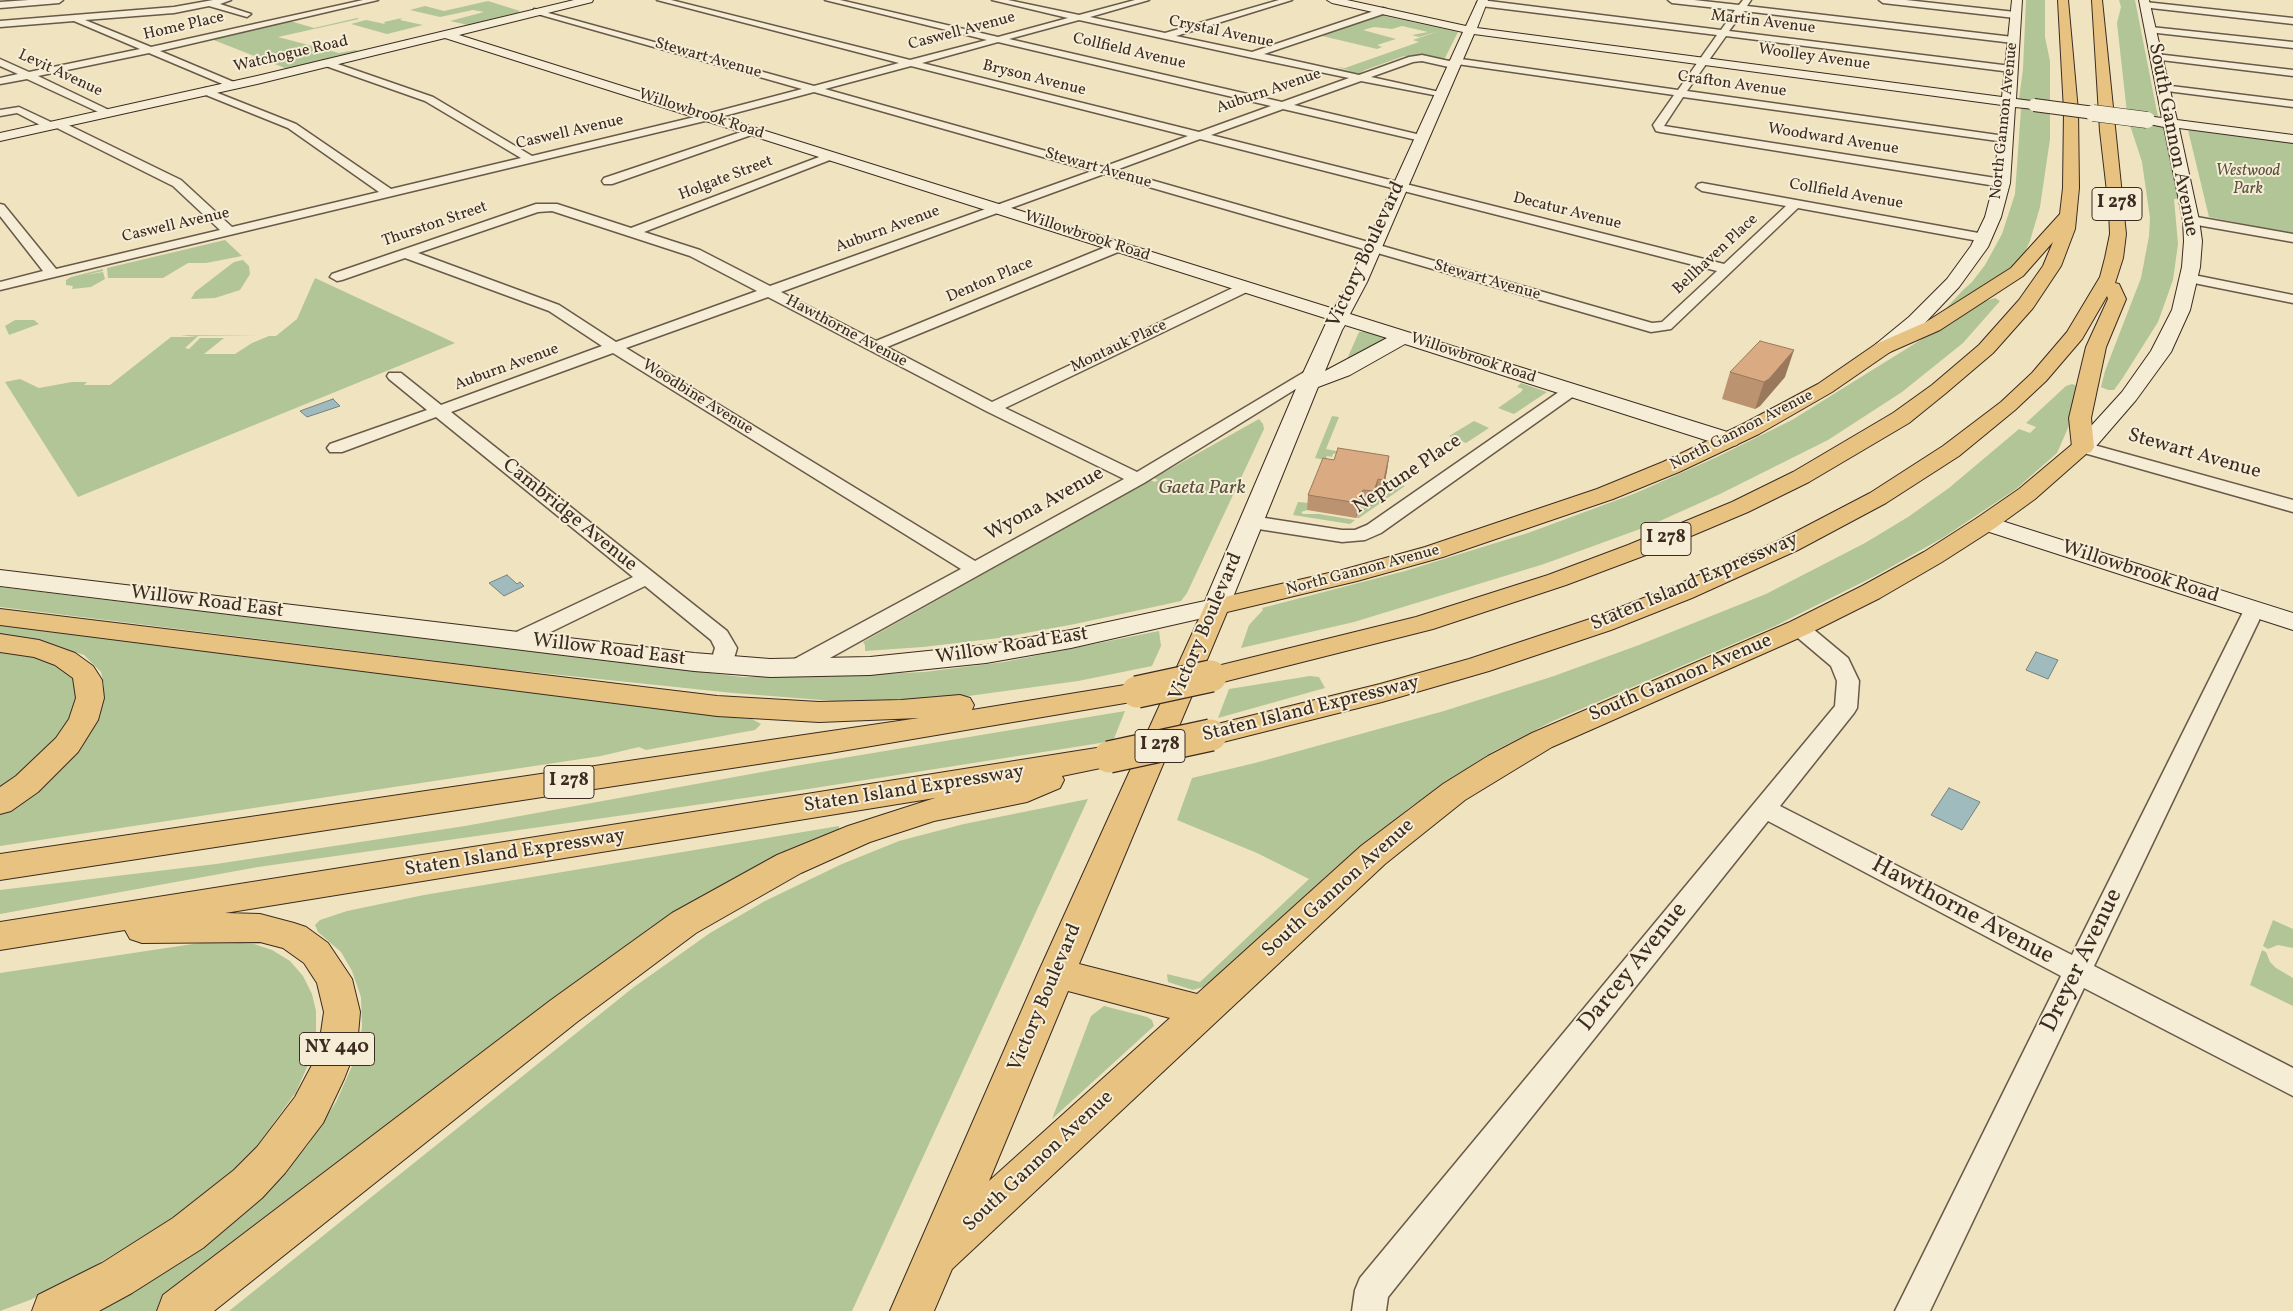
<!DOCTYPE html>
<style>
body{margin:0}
canvas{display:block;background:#efe3c0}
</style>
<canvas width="2293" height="1311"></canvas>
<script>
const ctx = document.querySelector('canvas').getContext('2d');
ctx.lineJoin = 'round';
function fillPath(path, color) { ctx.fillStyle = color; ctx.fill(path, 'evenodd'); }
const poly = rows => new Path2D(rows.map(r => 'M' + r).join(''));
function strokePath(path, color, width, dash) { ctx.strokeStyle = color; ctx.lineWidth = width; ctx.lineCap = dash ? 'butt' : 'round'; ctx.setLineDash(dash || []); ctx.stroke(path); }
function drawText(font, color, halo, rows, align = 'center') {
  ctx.font = font + ' Vollkorn,serif'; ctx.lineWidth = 4; ctx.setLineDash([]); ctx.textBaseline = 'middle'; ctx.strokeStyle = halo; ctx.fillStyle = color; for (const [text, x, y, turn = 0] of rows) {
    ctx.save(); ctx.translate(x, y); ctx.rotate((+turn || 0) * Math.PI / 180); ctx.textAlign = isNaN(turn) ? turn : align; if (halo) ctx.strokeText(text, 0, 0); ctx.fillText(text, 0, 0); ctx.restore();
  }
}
fillPath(poly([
 [2026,0,2045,0,2045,37,2050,61,2050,103,2019,99,2023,69],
 [2119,0,2135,0,2158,117,2127,113,2117,23,2121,7],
 [488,1,520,11,517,13,468,25,450,21,484,12,473,10,440,17,410,10,425,6,444,11],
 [1380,15,1444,29,1458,32,1444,60,1418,55,1410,57,1404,56,1365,70,1359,74,1330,70,1336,68,1352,71,1337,67,1345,68,1419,42,1413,40,1439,31,1419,37,1412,35,1428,32,1402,26,1392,29,1374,27,1363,30,1396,39,1377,45,1382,47,1377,49,1318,35],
 [357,18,359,19,278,37,339,53,355,50,363,52,290,70,211,39,290,21,314,28],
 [402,18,400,20,423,25,387,34,351,24,366,20,385,24,384,22],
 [2024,108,2050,111,2050,139,2040,207,2030,241,2023,256,2008,271,1941,314,1962,291,1972,282,1985,265,2002,234,2015,194,2021,109],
 [2129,122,2164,127,2178,199,2174,199,2178,244,2173,280,2158,322,2122,379,2114,390,2108,390,2101,387,2105,371,2141,278,2149,236,2150,218,2142,162],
 [2188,130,2293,143,2293,234,2209,217],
 [225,240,242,256,206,263,188,263,163,278,108,278,107,268],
 [243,260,249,266,250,274,240,290,215,298,191,299,195,292,234,262],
 [103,269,103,271,85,275,103,272,105,279,91,287,72,289,73,286,66,285,66,280,71,277],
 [315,278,455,343,78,497,5,382,20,379,39,388,72,382,87,382,84,385,110,385,171,337,197,337,180,335,262,336,198,336,185,348,189,349,200,338,224,338,204,354,235,354,252,343,269,336,276,336,297,319],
 [1995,298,2000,301,1963,343,1902,392,1828,440,1720,494,1651,525,1544,564,1354,622,1241,648,1249,625,1263,610,1262,608,1405,571,1528,533,1636,493,1717,457,1792,420,1980,303],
 [15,320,34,320,39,324,9,335,5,326],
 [1359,332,1368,332,1386,339,1347,359],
 [1521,383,1547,392,1514,414,1498,408,1521,392,1523,389,1517,387],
 [2072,384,2078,386,2075,412,2057,453,2016,489,1944,537,1875,576,1775,626,1553,721,1492,752,1409,808,1210,985,1193,990,1168,982,1167,974,1200,982,1309,879,1257,853,1177,820,1192,778,1255,763,1444,711,1554,676,1639,645,1766,594,1865,543,1908,517,1949,488,2019,429,2030,433,2036,427,2026,423,2066,386],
 [1332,416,1339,417,1326,449,1341,452,1333,454,1332,457,1327,456,1325,460,1315,458],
 [1259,419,1263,424,1264,429,1187,593,1181,601,1075,624,999,638,923,647,865,651,865,645,863,642,1150,480,1155,482,1158,480,1154,478],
 [1474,421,1489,428,1466,443,1449,436],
 [1391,484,1405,486,1359,518,1356,518,1361,505,1372,506,1376,494,1387,496],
 [1298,502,1309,503,1307,510,1301,512,1303,514,1319,514,1355,520,1350,524,1293,515],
 [0,587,742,677,817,677,924,672,1004,662,1159,631,1161,646,1152,666,1078,681,954,698,834,701,733,693,503,669,0,607],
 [0,625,752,719,761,724,755,730,646,750,639,747,601,756,0,846,0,814,70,759,88,737,100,716,104,685,101,672,84,655,43,642,0,637],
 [0,652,31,656,61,667,71,675,77,687,78,698,63,738,0,796],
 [1310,676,1319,677,1325,688,1218,718,1229,689],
 [1125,711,1113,741,808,789,258,867,0,914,0,890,216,864,465,826,795,766],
 [1088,799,852,1311,229,1311,634,987,710,933,765,901,842,864,899,841,964,824],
 [839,826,839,836,804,851,168,1311,97,1311,270,1189,308,1145,336,1102,353,1064,362,1028,361,997,352,971,341,952,318,932,315,925,320,920,347,911,424,895],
 [2273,920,2293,929,2293,948,2278,945,2268,949,2263,946],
 [213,941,254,944,272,950,290,961,303,976,312,994,316,1011,316,1035,308,1065,296,1092,254,1150,221,1182,174,1217,78,1276,30,1300,0,1311,0,973],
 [2262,950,2266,952,2270,962,2276,968,2293,978,2293,1006,2250,985],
 [1104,1006,1147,1017,1152,1020,1154,1026,1052,1119,1091,1016]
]), '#b2c597');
const water = poly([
 [333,399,340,406,307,417,300,411,333,399],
 [507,575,517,584,520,582,524,586,504,596,489,583,507,575],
 [2036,652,2058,660,2048,679,2026,670,2036,652],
 [1949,788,1980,802,1962,830,1931,815,1949,788]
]);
fillPath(water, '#a0bbbe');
strokePath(water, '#78817f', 1);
const street = poly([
 [29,0,63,0,59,3,0,8,0,2,29,0],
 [213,0,231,0,220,4,251,14,247,17,209,6,174,13,85,20,151,47,363,0,378,0,160,51,236,83,237,85,232,88,149,53,38,76,111,111,111,115,107,116,27,79,0,84,0,78,18,74,0,66,0,59,29,72,140,49,74,21,0,27,0,21,174,7,213,0],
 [657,0,671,0,910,60,987,40,825,0,840,0,998,37,1068,18,992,0,1008,0,1079,15,1135,0,1149,0,1090,17,1165,33,1279,0,1292,0,1176,36,1252,52,1383,8,1386,9,1386,13,1264,54,1359,75,1409,57,1422,55,1449,61,1454,58,1678,90,1717,35,1481,6,1477,3,1481,0,1721,30,1735,10,1672,3,1668,0,1694,0,1739,5,1743,0,1751,0,1747,6,2013,37,2018,40,2013,43,1744,11,1729,31,2011,66,2016,69,2011,72,1726,36,1687,91,2005,136,2011,139,2005,142,1683,97,1664,126,2002,179,2008,183,2002,187,1660,132,1656,131,1653,125,1674,95,1457,64,1453,68,1422,61,1413,62,1371,77,1444,93,1444,97,1361,81,1294,105,1425,136,1425,140,1421,141,1283,109,1211,135,1724,264,1786,206,1702,191,1696,187,1698,184,1702,183,1984,234,1991,238,1984,242,1798,208,1671,329,1651,332,1104,174,781,292,876,341,1113,244,1123,244,1125,247,1123,250,887,347,992,402,1241,284,1251,284,1253,287,1251,290,1005,408,1137,472,1306,371,1318,371,1320,374,1144,483,803,673,795,675,787,673,784,668,787,663,961,569,613,353,451,412,727,631,737,648,732,665,729,670,721,672,713,670,710,665,715,648,711,640,645,586,524,645,517,647,510,645,507,640,510,635,633,577,436,417,342,452,330,452,327,448,330,444,427,410,389,379,387,376,389,373,401,373,441,405,602,346,549,311,405,258,342,280,337,281,330,277,332,274,536,204,557,204,631,228,827,154,835,154,835,158,644,232,700,250,770,286,1092,171,814,92,709,120,0,290,0,282,43,271,0,216,0,204,4,205,56,269,220,230,173,186,55,127,46,128,17,113,0,116,0,110,19,107,53,123,62,122,181,180,232,227,379,192,288,128,201,93,200,91,205,88,296,124,391,189,521,158,425,101,323,65,323,61,329,61,433,97,532,156,707,114,802,89,534,13,534,9,814,86,899,63,657,0],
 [1079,20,1253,58,1349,78,1282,102,1009,39,1079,20],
 [998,42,1271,106,1199,132,922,63,998,42],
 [911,66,1188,136,1103,167,825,89,911,66],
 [1200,139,1717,271,1662,322,1652,323,1116,170,1200,139],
 [552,211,690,256,757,291,616,342,559,305,418,253,538,212,552,211],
 [768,297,986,411,1124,479,975,561,626,348,768,297],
 [1879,0,1906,0,2015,12,2019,15,2015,18,1883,3,1879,0],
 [2145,2,2293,18,2293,24,2142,7,2141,5,2145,2],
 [2151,27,2293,42,2293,48,2148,32,2148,28,2151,27],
 [2156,54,2293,70,2293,76,2153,59,2151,57,2156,54],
 [2163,85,2293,101,2293,107,2159,90,2159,86,2163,85],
 [753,128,757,129,757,133,612,184,604,184,602,181,604,178,753,128],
 [2191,216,2293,234,2293,242,2186,223,2185,220,2191,216],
 [2189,274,2293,295,2293,303,2184,281,2182,278,2184,275,2189,274],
 [1572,385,1578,387,1580,390,1578,393,1381,533,1365,540,1342,542,1252,528,1245,526,1243,522,1245,518,1252,516,1342,530,1355,530,1367,525,1566,387,1572,385],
 [2083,442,2293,500,2293,512,2077,451,2074,447,2077,443,2083,442],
 [2254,604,2261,606,2264,610,2094,966,2293,1068,2293,1096,2084,988,1930,1311,1895,1311,2061,976,1768,821,1388,1297,1386,1311,1352,1311,1355,1290,1360,1278,1835,706,1837,681,1831,666,1792,633,1789,628,1792,623,1799,622,1806,623,1848,658,1859,681,1857,708,1854,713,1780,806,2072,955,2244,610,2247,606,2254,604]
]);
const secondary = poly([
 [574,0,593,0,592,2,459,35,1334,309,1349,282,1463,32,1332,3,1327,0,1347,0,1466,26,1478,0,1488,0,1477,28,2002,97,2012,0,2022,0,2016,99,2039,102,2041,105,2034,109,2015,107,2010,183,2001,217,1988,247,1959,287,1923,325,1890,352,1883,354,1876,352,1873,348,1876,344,1909,317,1947,279,1971,246,1985,217,1994,183,2002,105,1474,34,1367,282,1350,314,1737,435,1740,440,1737,445,1729,447,1721,445,1405,344,1350,375,1318,387,1229,607,1225,613,1216,615,1071,648,986,663,870,675,770,677,694,671,0,586,0,570,694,653,770,659,870,657,986,645,1071,630,1205,601,1298,384,1328,319,445,38,257,84,0,141,0,133,257,76,574,0],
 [1345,325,1387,338,1325,371,1342,330,1345,325],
 [2139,0,2149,0,2177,120,2293,135,2293,143,2179,128,2199,220,2202,241,2200,267,2190,310,2171,352,2136,400,2091,452,2083,454,2075,452,2072,447,2122,392,2151,351,2172,310,2182,267,2184,241,2183,220,2164,127,2149,124,2147,121,2154,117,2162,118,2139,0],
 [1986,516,2293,613,2293,630,1977,528,1974,523,1977,518,1986,516]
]);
const primary = poly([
 [1883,342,1890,344,1893,348,1890,352,1832,392,1759,434,1679,472,1613,499,1443,557,1357,581,1227,612,1079,964,1197,994,1361,846,1443,784,1488,756,1532,733,1790,622,1862,586,1924,552,1977,518,2019,489,2075,442,2083,440,2091,442,2094,447,2035,499,1995,528,1942,562,1880,598,1808,634,1552,747,1465,800,1385,864,952,1269,934,1311,890,1311,1038,973,1207,601,1342,570,1425,547,1597,489,1663,462,1743,424,1818,384,1876,344,1883,342],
 [1068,991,1170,1018,989,1181,1068,991]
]);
const highway = poly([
 [2058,0,2068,0,2078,111,2079,188,2075,229,2061,266,2033,308,1993,353,1946,393,1909,423,1809,482,1748,512,1646,555,1566,585,1433,629,1211,685,1201,682,1197,676,1201,670,1416,617,1548,575,1628,545,1732,502,1793,472,1893,413,1932,385,1979,345,2019,300,2043,266,2053,242,2023,276,1940,330,1890,352,1883,354,1876,352,1873,348,1876,344,1926,322,2011,268,2060,214,2063,188,2064,111,2058,0],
 [2092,0,2102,0,2126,234,2123,258,2115,283,2119,284,2126,299,2106,347,2091,418,2094,447,2091,452,2083,454,2075,452,2072,447,2069,418,2086,347,2108,299,2107,296,2082,339,2046,381,2015,410,1959,456,1886,503,1798,550,1692,598,1611,630,1489,671,1382,702,1211,745,1201,742,1196,735,1201,728,1380,684,1469,659,1593,618,1674,586,1780,540,1870,493,1943,446,2001,402,2032,373,2067,332,2100,277,2105,258,2110,234,2109,209,2100,131,2092,0],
 [0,609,717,696,819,702,901,700,960,695,970,698,974,705,972,710,1137,683,1147,685,1151,692,1147,699,1137,701,830,753,0,880,0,854,919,718,819,722,717,716,0,625,0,609],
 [0,634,39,640,75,653,93,666,102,680,104,698,98,720,78,752,38,792,11,811,0,814,0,787,16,776,56,738,69,719,76,698,73,678,55,665,34,657,0,652,0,634],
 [1109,746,1120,750,1124,757,1120,764,1062,776,1064,780,1060,788,1027,802,934,821,870,842,801,873,696,933,577,1022,214,1311,157,1311,163,1295,551,1000,672,913,777,855,848,826,935,798,225,913,260,914,294,923,306,927,328,943,352,979,360,1012,357,1046,344,1079,323,1123,285,1173,262,1198,203,1248,132,1293,99,1311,32,1311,38,1295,102,1263,173,1218,234,1170,257,1147,295,1097,313,1063,319,1046,324,1012,317,983,304,963,283,948,260,942,142,943,130,939,125,930,0,950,0,922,1109,746]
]);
strokePath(street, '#695949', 3);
strokePath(secondary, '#3c2b21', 2);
strokePath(primary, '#3c2b21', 2);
strokePath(highway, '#3c2b21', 2);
fillPath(street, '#f5edd6');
fillPath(secondary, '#f5edd6');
fillPath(primary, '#e8c280');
fillPath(highway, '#e8c280');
const secondaryBridgeFar1 = poly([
 [2034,105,2102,114]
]);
const secondaryBridge = poly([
 [2093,113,2147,120]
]);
const highwayBridge = poly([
 [1137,692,1211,676],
 [1109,757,1211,735]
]);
strokePath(secondaryBridgeFar1, '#3c2b21', 14, []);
strokePath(secondaryBridge, '#3c2b21', 17, []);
strokePath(highwayBridge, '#3c2b21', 34, []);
strokePath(secondaryBridgeFar1, '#f5edd6', 12);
strokePath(secondaryBridge, '#f5edd6', 16);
strokePath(highwayBridge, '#e8c280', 31);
fillPath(poly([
 [1730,372,1785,377,1760,406,1755,409,1722,399],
 [1389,456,1387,471,1382,495,1376,494,1372,506,1361,505,1356,518,1307,510,1308,495]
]), '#bb9370');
fillPath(poly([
 [1794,350,1785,377,1760,406,1755,409,1764,382],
 [1389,456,1387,471,1382,495,1384,480],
 [1378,479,1376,494,1372,506,1374,491],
 [1363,490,1361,505,1356,518,1358,503]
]), '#99785b');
const building = poly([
 [1760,341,1794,350,1769,379,1764,382,1730,372,1760,341],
 [1338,448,1389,456,1384,480,1378,479,1374,491,1363,490,1358,503,1308,495,1323,458,1334,460,1338,448]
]);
fillPath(building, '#daab82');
strokePath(building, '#99785b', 1);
drawText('16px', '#3c2b21', '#f5edd6', [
 ["Martin Avenue",1763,23,7],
 ["Home Place",184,27,-13],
 ["Caswell Avenue",962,32,-15],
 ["Crystal Avenue",1221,33,12],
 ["Collfield Avenue",1129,52,13],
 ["Watchogue Road",291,55,-13],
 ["Woolley Avenue",1814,58,8],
 ["Stewart Avenue",708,59,16],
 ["Levit Avenue",60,74,25],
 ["Bryson Avenue",1034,79,14],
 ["Crafton Avenue",1732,85,8],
 ["Auburn Avenue",1269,92,-19],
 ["Willowbrook Road",701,115,18],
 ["North Gannon Avenue",2005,121,-84],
 ["Caswell Avenue",570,133,-13],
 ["Woodward Avenue",1833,140,9],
 ["Stewart Avenue",1098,169,16],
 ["Holgate Street",726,179,-21],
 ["Collfield Avenue",1846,195,10],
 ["Decatur Avenue",1567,212,14],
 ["Thurston Street",435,225,-19],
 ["Caswell Avenue",176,226,-13],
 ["Auburn Avenue",888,230,-20],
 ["Willowbrook Road",1087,237,18],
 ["Bellhaven Place",1716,255,-43],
 ["Denton Place",990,281,-23],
 ["Stewart Avenue",1487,281,16],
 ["Hawthorne Avenue",846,332,28],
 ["Montauk Place",1119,347,-25],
 ["Willowbrook Road",1473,359,18],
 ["Auburn Avenue",507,368,-20],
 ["Woodbine Avenue",697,398,32],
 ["North Gannon Avenue",1742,431,-27],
 ["North Gannon Avenue",1363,571,-15]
]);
drawText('italic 16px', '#5a523e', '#f5edd6', [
 ["Westwood",2248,172],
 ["Park",2248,190]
]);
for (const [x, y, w] of [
 [2117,204,50],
 [1666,539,50],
 [1160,746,50],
 [569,782,50],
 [337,1049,75]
]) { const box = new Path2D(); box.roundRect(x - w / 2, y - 16.5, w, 33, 4); ctx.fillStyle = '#f5edd6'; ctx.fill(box); strokePath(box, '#3c2b21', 1); }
drawText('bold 19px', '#3c2b21', null, [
 ["I 278",2117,204],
 ["I 278",1666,539],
 ["I 278",1160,746],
 ["I 278",569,782],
 ["NY 440",337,1049]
]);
drawText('20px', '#3c2b21', '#f5edd6', [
 ["South Gannon Avenue",2172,140,79],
 ["Victory Boulevard",1367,255,-65],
 ["Stewart Avenue",2194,455,16],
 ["Neptune Place",1408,475,-34],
 ["Wyona Avenue",1045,505,-29],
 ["Cambridge Avenue",569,516,39],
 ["Willowbrook Road",2140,573,18],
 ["Staten Island Expressway",1695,583,-23],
 ["Willow Road East",207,603,7],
 ["Victory Boulevard",1207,627,-67],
 ["Willow Road East",1012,647,-9],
 ["Willow Road East",609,651,7],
 ["South Gannon Avenue",1681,679,-23],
 ["Staten Island Expressway",1311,710,-14],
 ["Staten Island Expressway",914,790,-9],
 ["Staten Island Expressway",515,854,-9],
 ["South Gannon Avenue",1339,889,-42],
 ["Victory Boulevard",1046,998,-67],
 ["South Gannon Avenue",1039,1162,-43]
]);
drawText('italic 20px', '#5a523e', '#f5edd6', [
 ["Gaeta Park",1202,489]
]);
drawText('24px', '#3c2b21', '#f5edd6', [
 ["Hawthorne Avenue",1962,912,28],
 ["Dreyer Avenue",2083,961,-64],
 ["Darcey Avenue",1634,968,-51]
]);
</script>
